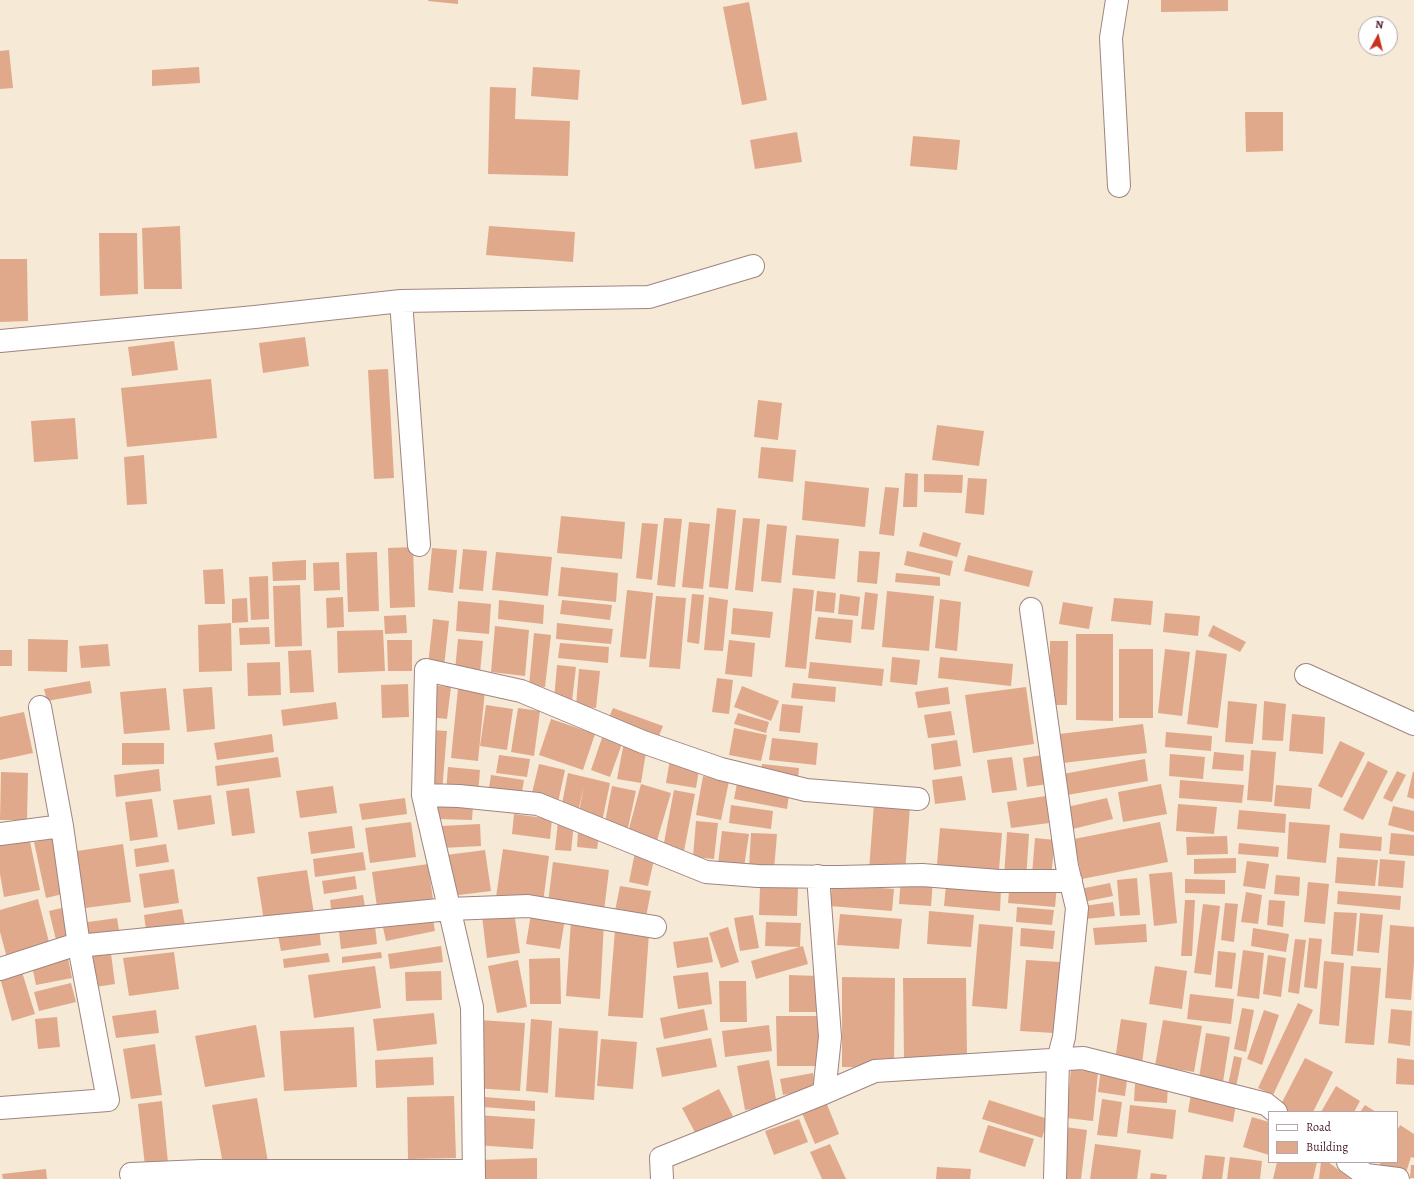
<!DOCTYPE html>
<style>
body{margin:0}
#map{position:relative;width:1414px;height:1179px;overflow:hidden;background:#f6e9d5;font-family:Alegreya,serif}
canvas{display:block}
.legend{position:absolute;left:1268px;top:1111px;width:130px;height:52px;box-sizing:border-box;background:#fff;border:1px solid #b7a5aa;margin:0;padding:5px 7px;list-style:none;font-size:12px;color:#4a1f2b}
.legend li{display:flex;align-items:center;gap:8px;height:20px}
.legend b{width:20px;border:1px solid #b7a5aa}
.north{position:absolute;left:1358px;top:16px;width:40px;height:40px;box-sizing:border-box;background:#fff;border:1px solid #b7a5aa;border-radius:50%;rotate:7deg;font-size:11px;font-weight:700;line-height:16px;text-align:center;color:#4a1f2b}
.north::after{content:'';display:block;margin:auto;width:14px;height:18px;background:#c8321e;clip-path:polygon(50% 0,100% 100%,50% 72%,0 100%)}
</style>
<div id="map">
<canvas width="1414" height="1179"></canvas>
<ul class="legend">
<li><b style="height:5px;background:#fff"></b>Road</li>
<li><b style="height:11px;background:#e1a98c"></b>Building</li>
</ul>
<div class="north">N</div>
</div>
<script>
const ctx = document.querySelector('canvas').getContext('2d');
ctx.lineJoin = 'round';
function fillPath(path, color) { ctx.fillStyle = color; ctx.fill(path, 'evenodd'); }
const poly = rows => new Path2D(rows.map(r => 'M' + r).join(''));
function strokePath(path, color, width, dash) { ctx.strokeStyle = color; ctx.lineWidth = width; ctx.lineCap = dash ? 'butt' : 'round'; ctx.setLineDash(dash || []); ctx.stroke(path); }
fillPath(poly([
 [428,0,458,0,458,4,428,1],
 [1161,0,1228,0,1228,11,1161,12],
 [749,2,767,100,742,105,723,7],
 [9,50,13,88,0,89,0,51],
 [199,67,200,83,152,86,152,70],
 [533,67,580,70,578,100,531,96],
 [490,87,516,88,515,119,570,121,568,176,488,174],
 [1245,112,1283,112,1283,151,1246,152],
 [797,132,802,162,755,169,750,140],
 [913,136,960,140,957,170,910,166],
 [180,226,182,289,144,289,142,228],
 [489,226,575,232,573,262,486,255],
 [99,233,137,233,138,294,100,296],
 [0,259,27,259,28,321,0,322],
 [305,337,309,366,263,373,259,343],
 [174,341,178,370,132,376,128,347],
 [388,369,394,478,374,479,368,370],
 [211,379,217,438,127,447,121,388],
 [758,400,782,403,778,440,754,437],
 [75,418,78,459,34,462,31,421],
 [937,425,984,431,979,466,932,460],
 [761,447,796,450,793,482,758,478],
 [144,455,147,504,127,505,124,457],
 [905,473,918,474,917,507,903,507],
 [924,474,963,475,962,493,924,492],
 [968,478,987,479,984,515,965,513],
 [805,481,869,488,865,527,802,520],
 [885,487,899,488,894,536,879,534],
 [717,508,736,510,728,589,709,587],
 [561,516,625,522,622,559,557,553],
 [664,518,682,519,675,587,657,585],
 [743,518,760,519,753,592,735,590],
 [689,522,710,524,703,589,682,587],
 [642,523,658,524,652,580,636,578],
 [767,524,787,526,781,583,761,581],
 [923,532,961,543,957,557,919,546],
 [796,535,839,539,835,579,792,575],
 [413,547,415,607,390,608,388,548],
 [432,548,457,550,453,593,428,590],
 [463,549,487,551,483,591,459,589],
 [859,551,880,552,877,584,857,582],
 [907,551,953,561,950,576,904,565],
 [377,552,379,611,348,612,346,553],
 [496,552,552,557,548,596,492,590],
 [968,555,1033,571,1029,587,964,571],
 [306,560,306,580,273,581,272,562],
 [339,562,340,590,314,591,313,563],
 [561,567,618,573,616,602,558,596],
 [223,569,225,604,205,604,203,570],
 [896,573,940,577,940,586,895,582],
 [268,576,269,619,251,620,249,577],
 [300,585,302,646,275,647,273,586],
 [793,588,814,590,806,669,785,667],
 [627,590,653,593,646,659,620,657],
 [817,591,836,593,834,613,815,611],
 [887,591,934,596,929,651,882,647],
 [865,592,878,594,874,630,861,629],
 [692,594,704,595,699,644,687,642],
 [840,594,860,597,858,616,838,614],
 [656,596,686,598,680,669,649,667],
 [343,597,344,627,327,628,326,598],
 [709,597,728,600,723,651,704,650],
 [247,598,248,622,232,623,232,599],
 [1114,598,1153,601,1151,625,1111,621],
 [940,599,961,602,957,651,935,648],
 [499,600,544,605,543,624,498,619],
 [562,600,612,605,610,620,560,614],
 [458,601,491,604,489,634,456,631],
 [1063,602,1093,607,1089,629,1059,624],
 [733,608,773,612,770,638,731,634],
 [1165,613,1200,616,1198,636,1163,632],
 [406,615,407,633,385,634,384,616],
 [818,617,853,620,851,643,815,639],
 [433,619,449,621,444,667,428,665],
 [231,623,232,671,199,672,198,625],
 [557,623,613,629,611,644,556,639],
 [1213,625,1246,642,1240,652,1208,636],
 [495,626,529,630,525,676,491,672],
 [269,627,270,644,240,645,239,628],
 [383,630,385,671,338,673,337,631],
 [534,633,551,635,545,687,529,686],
 [1076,634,1113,634,1113,721,1076,720],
 [28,639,68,640,67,672,28,671],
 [458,639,483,641,480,673,455,670],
 [387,640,412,640,412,671,388,671],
 [729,640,755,643,752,677,725,674],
 [1050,641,1068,641,1067,705,1050,705],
 [560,643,609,647,608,663,558,658],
 [108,644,110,666,81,668,79,646],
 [1119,649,1153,649,1153,718,1119,718],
 [1165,649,1190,652,1182,716,1158,713],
 [0,650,12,650,12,666,0,666],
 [311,650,314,692,290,693,288,651],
 [1196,650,1227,654,1218,728,1187,724],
 [892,657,920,660,917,685,890,682],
 [940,657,1013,664,1011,686,938,678],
 [280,662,281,695,248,696,247,663],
 [810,662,884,669,882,686,808,678],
 [557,665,576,667,572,701,554,700],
 [579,669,600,671,596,708,576,706],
 [717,678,733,680,729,714,712,712],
 [90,681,92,693,47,701,44,689],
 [793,683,836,687,835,702,791,698],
 [408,684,409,717,382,718,381,685],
 [431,685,451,687,447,719,428,717],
 [742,686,779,701,771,721,734,707],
 [212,687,215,729,187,732,183,689],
 [948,687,950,704,918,708,915,692],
 [1026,687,1034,744,973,753,965,695],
 [166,688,170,730,124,734,120,692],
 [458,689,485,691,478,761,451,758],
 [1228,701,1257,704,1253,744,1225,742],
 [1264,701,1286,704,1283,741,1262,740],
 [336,702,338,719,283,726,281,710],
 [782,704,803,706,800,733,779,731],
 [486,705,513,709,507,750,480,746],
 [518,708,540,711,534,756,511,752],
 [613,708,663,726,656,743,606,724],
 [951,711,955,735,928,738,924,715],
 [24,712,33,753,0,760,0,717],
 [738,713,769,722,766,733,734,724],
 [1292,714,1325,717,1323,754,1289,751],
 [551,719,595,734,583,770,539,755],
 [1143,724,1147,753,1063,763,1059,734],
 [734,728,767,735,761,761,729,755],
 [430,730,447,731,442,792,426,791],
 [1166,732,1212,736,1211,751,1165,747],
 [272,734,274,752,217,760,214,743],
 [603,735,623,741,610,777,591,770],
 [772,738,818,743,816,765,769,760],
 [957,740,961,766,934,770,931,744],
 [1340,741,1365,753,1342,798,1318,786],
 [624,742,647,746,641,783,617,779],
 [122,743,164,743,164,764,122,765],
 [1251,750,1276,752,1272,802,1247,800],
 [1214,752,1244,755,1243,771,1212,769],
 [1170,754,1205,757,1203,779,1169,776],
 [499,755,530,759,527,777,496,773],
 [1043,755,1048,784,1027,787,1023,758],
 [278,757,281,777,217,786,215,766],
 [1012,757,1017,790,992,793,987,760],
 [670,759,700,764,696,788,666,783],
 [1145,759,1148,781,1067,795,1063,774],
 [1368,761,1388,771,1363,820,1343,810],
 [539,764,565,770,557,807,530,801],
 [762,764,799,768,798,779,761,775],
 [448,767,480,770,478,794,446,792],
 [159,769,161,791,116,797,114,775],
 [1397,771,1406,775,1392,802,1383,798],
 [1,772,28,773,27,820,0,820],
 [1413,772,1414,772,1414,799,1407,797],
 [568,773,610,783,602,822,578,817,584,785,578,812,561,809],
 [491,775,524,780,521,798,488,794],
 [703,776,729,781,721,820,696,815],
 [962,776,966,800,935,804,932,780],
 [738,778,790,788,787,809,734,799],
 [1180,780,1244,785,1242,803,1179,798],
 [641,784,671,793,656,844,627,836],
 [1161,784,1167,814,1123,822,1118,792],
 [1276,785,1312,788,1310,809,1274,806],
 [333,786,337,813,300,818,296,791],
 [612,786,636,791,627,832,604,827],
 [249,788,255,833,232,836,226,791],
 [674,790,695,794,684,851,663,848],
 [211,795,215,824,178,830,173,800],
 [1046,796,1049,823,1011,828,1007,802],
 [405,798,407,814,362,820,359,804],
 [1107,798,1113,819,1073,829,1067,807],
 [152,799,158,837,130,841,125,802],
 [874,803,910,806,905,873,869,870],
 [438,804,473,805,472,820,438,819],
 [1178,804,1217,807,1214,834,1176,831],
 [731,805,773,811,771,829,729,823],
 [1393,806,1414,811,1414,832,1388,825],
 [1239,810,1286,814,1285,833,1237,829],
 [514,814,552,819,550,839,512,834],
 [558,821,574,823,571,851,555,850],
 [696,821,718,823,714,859,693,857],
 [411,822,416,857,370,863,365,828],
 [1160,822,1168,862,1082,879,1074,839],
 [1289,822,1330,825,1326,863,1287,859],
 [480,824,481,846,442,848,441,826],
 [352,826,355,848,311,854,308,832],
 [940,828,1002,833,999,870,937,865],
 [722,831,749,834,744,867,718,864],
 [578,832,599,835,597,849,577,847],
 [1007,832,1029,834,1026,880,1004,878],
 [751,833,777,834,774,870,749,868],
 [1340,833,1382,837,1381,851,1339,848],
 [1391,833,1414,835,1414,856,1389,854],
 [1227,836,1228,854,1187,855,1186,837],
 [29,837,40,890,4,897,0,874,0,843],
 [55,838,67,893,46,898,34,842],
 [1035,838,1055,840,1051,876,1032,875],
 [1239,843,1279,847,1278,857,1238,854],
 [123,844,131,902,85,908,77,851],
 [166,844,169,862,136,867,134,849],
 [503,849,549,856,543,903,496,897],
 [485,850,491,891,451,896,446,855],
 [363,852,366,870,315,877,313,859],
 [635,852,655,856,648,886,629,882],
 [1337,857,1378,860,1375,886,1335,883],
 [1236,858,1236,873,1194,874,1194,859],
 [1380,859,1405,861,1403,888,1378,886],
 [1247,861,1269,864,1265,889,1243,886],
 [553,862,609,870,604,911,548,903],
 [428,864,434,906,378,914,372,872],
 [174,869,179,903,144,908,139,874],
 [307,870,314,914,264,921,257,877],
 [1172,872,1177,923,1154,926,1149,874],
 [1276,875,1300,877,1299,896,1274,894],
 [355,876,357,889,324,894,322,881],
 [901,877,933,880,931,906,899,904],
 [1137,878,1140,915,1120,916,1117,880],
 [1185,879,1225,880,1225,894,1185,893],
 [1010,881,1057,885,1055,907,1008,903],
 [1308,882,1329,884,1325,924,1304,922],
 [1110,883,1113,896,1083,902,1080,889],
 [832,884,894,889,892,911,830,906],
 [946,885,1001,890,1000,911,944,906],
 [620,886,651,891,645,922,614,916],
 [760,887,798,888,797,916,759,915],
 [1338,891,1401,896,1400,910,1337,904],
 [1246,892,1262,895,1258,924,1241,922],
 [363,895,366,913,332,917,330,900],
 [38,899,50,946,7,958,0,932,0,910],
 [1185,900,1195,900,1192,956,1181,956],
 [1269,900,1285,901,1283,927,1267,925],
 [1113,902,1115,916,1085,919,1083,906],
 [1225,903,1238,904,1234,942,1221,940],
 [1203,904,1220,906,1211,975,1194,973],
 [66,907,74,941,57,944,49,911],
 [1017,907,1054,910,1052,925,1016,922],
 [182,909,186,931,147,937,144,915],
 [929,911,974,915,971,947,927,944],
 [514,912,520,953,487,958,482,916],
 [1334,912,1357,913,1353,956,1331,954],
 [1360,913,1383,915,1379,953,1357,951],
 [432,914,435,931,386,941,382,923],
 [531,914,565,919,560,949,526,944],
 [840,914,902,919,899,949,837,945],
 [753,915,759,948,740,951,734,918],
 [117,918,120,936,83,941,81,923],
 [571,920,604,922,600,999,566,996],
 [766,922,801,923,800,947,765,946],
 [979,924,1013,927,1007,1009,972,1006],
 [1146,924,1147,942,1095,945,1093,928],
 [1390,925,1414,927,1414,964,1411,1000,1385,998],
 [375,926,377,944,341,949,339,932],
 [728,927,739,962,721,968,709,933],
 [1021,928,1055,931,1053,949,1020,946],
 [1253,928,1289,934,1286,952,1251,946],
 [319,929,321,945,281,951,278,935],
 [615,930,649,933,643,1018,608,1016],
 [708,937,713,962,677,968,673,942],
 [1309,938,1322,939,1317,989,1304,987],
 [1295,939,1306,940,1299,994,1288,992],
 [110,946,115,984,89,988,84,950],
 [441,946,443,962,390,969,388,954],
 [803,946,808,964,756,979,751,961],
 [1243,950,1264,953,1259,999,1237,996],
 [1218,951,1236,953,1232,989,1215,987],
 [174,952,179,989,129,996,123,958],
 [381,952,382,958,342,963,342,957],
 [328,953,330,962,284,968,283,959],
 [1268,955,1286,958,1281,997,1263,994],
 [68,958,72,978,36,985,32,966],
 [560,958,561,1004,530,1004,529,959],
 [518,960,527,1007,497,1013,488,966],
 [1026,960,1060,962,1054,1033,1020,1031],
 [1324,961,1344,963,1339,1026,1319,1024],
 [375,966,381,1008,314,1018,308,975],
 [1155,966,1187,971,1182,1009,1149,1004],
 [1351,966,1381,968,1374,1045,1345,1043],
 [441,971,442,1000,406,1001,405,972],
 [22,972,35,1014,12,1021,0,978],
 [708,972,712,1004,678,1009,673,976],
 [789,975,818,976,818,1012,789,1012],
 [842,977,895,978,894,1068,842,1067],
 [903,978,966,978,967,1058,904,1059],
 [719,981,746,981,747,1022,720,1022],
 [71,983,76,1002,39,1011,34,992],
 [1190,994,1234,999,1231,1024,1187,1019],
 [1298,1003,1313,1010,1273,1095,1258,1088],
 [1242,1008,1254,1010,1246,1052,1234,1049],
 [704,1009,708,1030,664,1039,660,1018],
 [1391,1009,1412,1011,1410,1046,1388,1043],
 [156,1010,159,1033,116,1038,112,1016],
 [1264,1010,1279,1015,1262,1065,1247,1059],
 [434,1013,437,1044,377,1051,373,1019],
 [776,1016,818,1016,819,1066,777,1066],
 [57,1017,60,1047,38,1049,35,1019],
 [531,1019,552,1021,548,1093,526,1091],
 [1121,1019,1147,1023,1142,1064,1115,1060],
 [479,1020,525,1023,520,1091,474,1088],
 [1163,1020,1202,1026,1194,1072,1155,1066],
 [256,1025,265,1077,205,1087,195,1036],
 [769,1025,772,1051,725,1057,722,1031],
 [354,1027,357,1087,284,1091,280,1031],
 [559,1028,598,1031,594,1100,555,1097],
 [1206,1033,1230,1037,1223,1082,1199,1078],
 [711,1038,717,1067,662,1077,656,1048],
 [601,1039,637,1042,633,1089,597,1086],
 [155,1044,162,1095,131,1099,123,1049],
 [1234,1056,1242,1058,1236,1087,1228,1085],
 [433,1057,434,1085,376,1088,375,1060],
 [1305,1058,1333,1072,1313,1112,1287,1112,1279,1108],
 [1397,1058,1414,1060,1414,1085,1396,1084],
 [769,1060,777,1105,745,1110,737,1066],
 [1101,1068,1128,1072,1125,1096,1098,1092],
 [1071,1069,1098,1072,1093,1121,1066,1118],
 [813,1073,816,1089,783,1095,780,1079],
 [1135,1084,1168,1086,1167,1103,1134,1101],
 [1336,1086,1360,1101,1354,1112,1321,1112],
 [719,1089,733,1116,697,1136,682,1108],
 [1191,1094,1236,1104,1233,1122,1188,1112],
 [454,1096,456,1158,408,1159,407,1097],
 [484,1097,535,1101,535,1111,483,1107],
 [257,1098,269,1168,225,1175,212,1105],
 [1102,1099,1122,1102,1117,1137,1097,1135],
 [989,1100,1048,1119,1042,1138,982,1119],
 [162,1101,168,1163,145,1166,138,1104],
 [826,1102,839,1134,815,1144,802,1113],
 [1130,1105,1176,1110,1173,1139,1127,1133],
 [1365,1105,1376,1112,1360,1112],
 [477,1115,535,1119,533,1149,475,1145],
 [1252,1117,1269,1122,1269,1155,1243,1147],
 [799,1119,808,1142,774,1155,765,1131],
 [988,1125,1034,1139,1025,1167,979,1152],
 [1400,1125,1414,1134,1414,1158,1411,1157,1404,1179,1376,1172,1381,1162,1397,1162,1397,1131],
 [1065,1127,1087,1130,1081,1179,1058,1179],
 [830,1144,846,1179,822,1179,810,1152],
 [1095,1144,1141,1150,1137,1179,1090,1179],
 [1205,1155,1225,1157,1222,1179,1202,1179],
 [1230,1157,1262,1161,1260,1179,1227,1179],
 [537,1158,537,1179,482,1179,480,1160],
 [1277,1162,1317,1162,1313,1179,1273,1179],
 [1321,1162,1328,1162,1351,1179,1319,1179],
 [1411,1165,1414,1165,1414,1178,1410,1178],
 [937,1167,971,1169,970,1179,936,1179],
 [46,1169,47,1179,3,1179,2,1174],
 [1151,1173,1167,1175,1166,1179,1150,1179]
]), '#e1a98c');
const minor = poly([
 [1117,0,1111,38,1119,186],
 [401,301,419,545],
 [0,341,255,317,401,301,649,297,753,266],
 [1031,609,1067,866,1077,908,1064,1037,1058,1060,1055,1179],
 [1306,675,1414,724],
 [423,795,459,796,538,804,706,872,758,876,840,877,922,875,999,881,1071,881],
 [0,834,62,826],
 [818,876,830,1037,824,1093],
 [0,969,68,947,449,909,528,906,655,927],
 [0,1108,108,1100,79,946,62,826,40,707],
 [1348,1162,1366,1175,1398,1179],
 [202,1171,474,1171],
 [131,1174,202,1171,203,1179],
 [474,1179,472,1007,423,795,426,670,521,691,643,742,721,769,806,790,918,799],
 [662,1179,661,1158,824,1093,875,1071,1083,1058,1266,1104,1276,1112]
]);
strokePath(minor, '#a08480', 24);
strokePath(minor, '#fff', 22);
</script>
